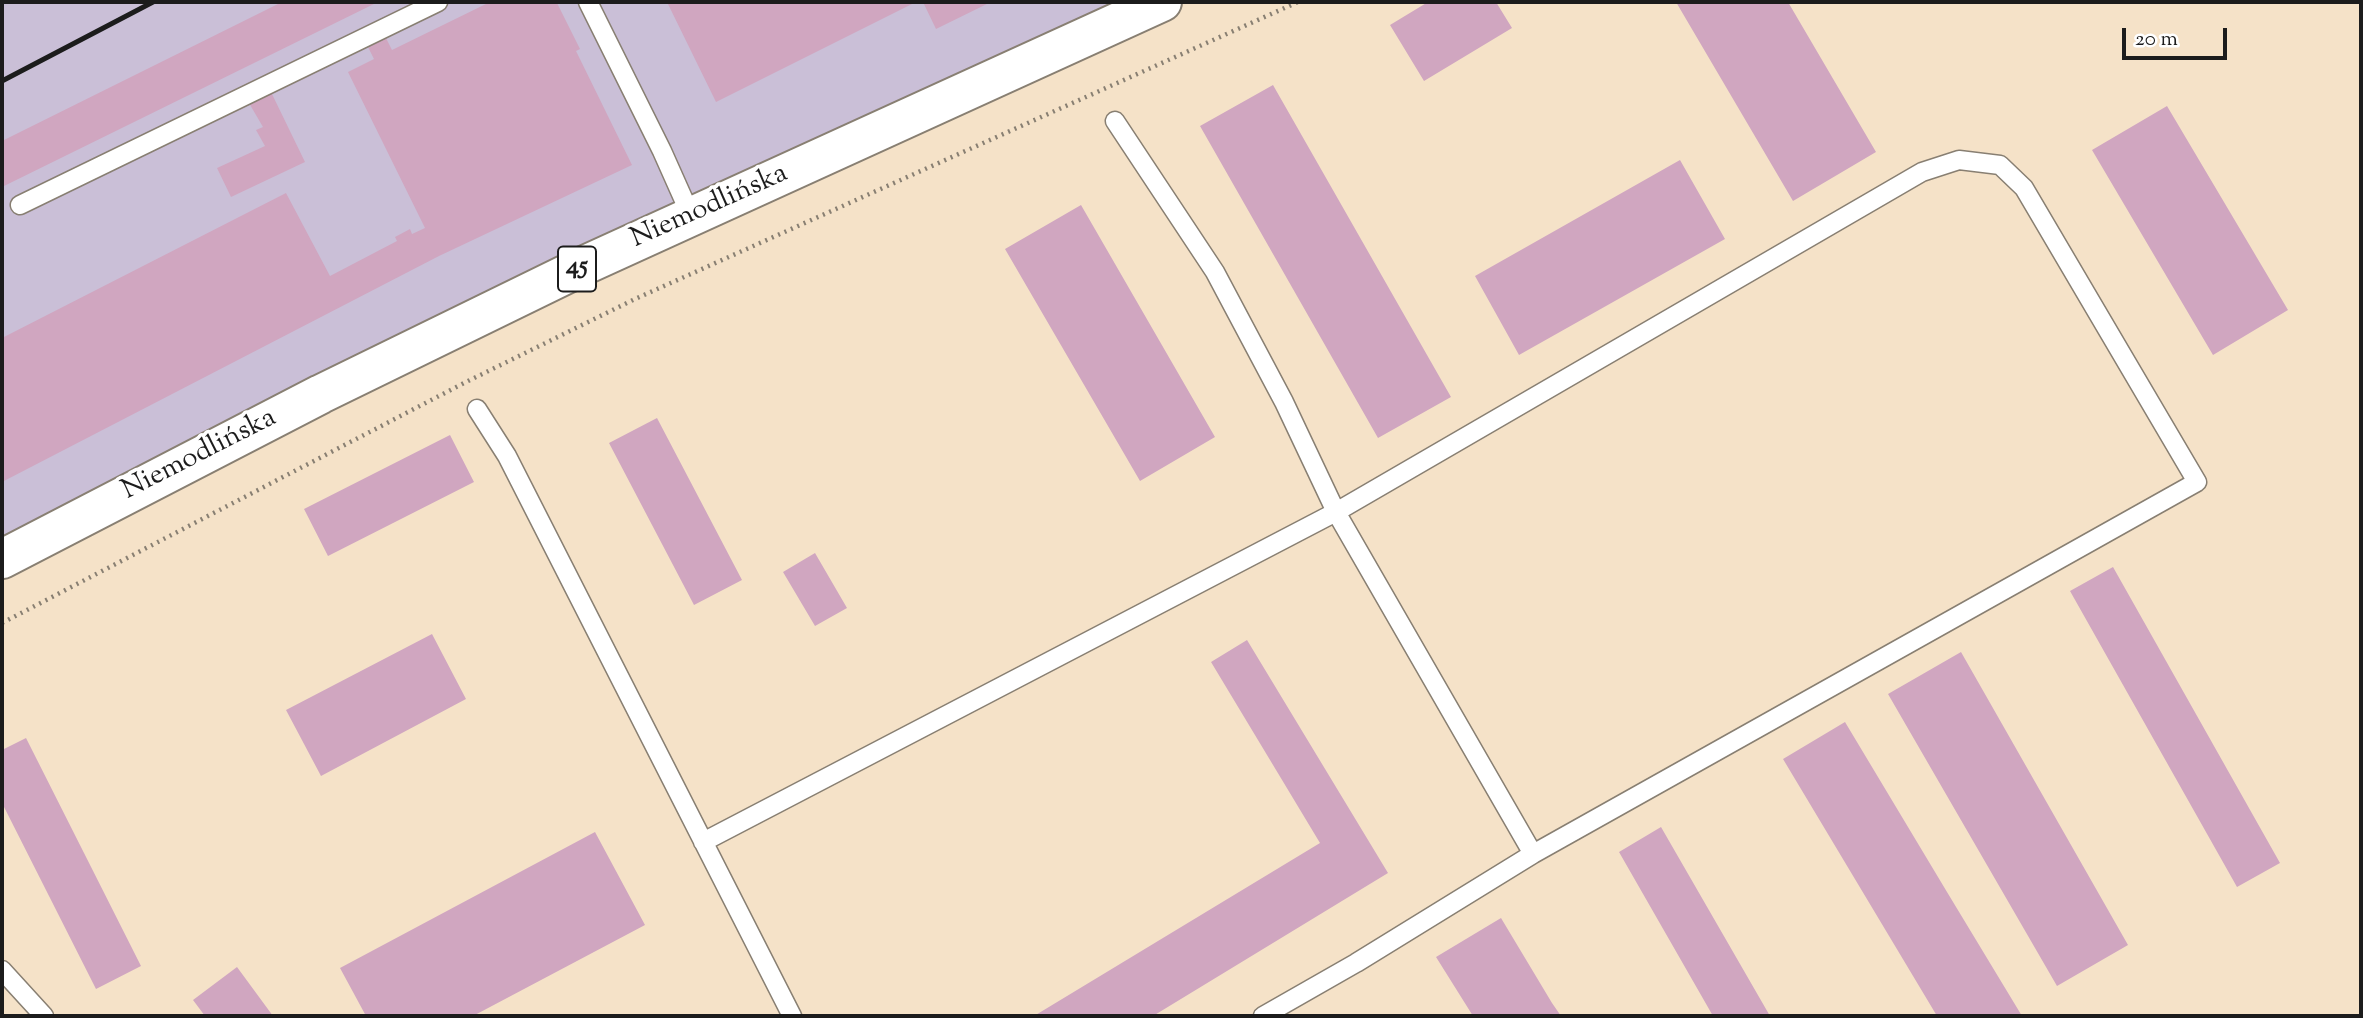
<!DOCTYPE html>
<meta charset="utf-8">
<style>
body{margin:0}
#map{position:relative;width:2363px;height:1018px;overflow:hidden;background:#f5e2c8;font-family:"Sorts Mill Goudy",serif}
canvas{display:block}
.frame{position:absolute;inset:0;border:4px solid #1c1c1c;pointer-events:none}
.scale{position:absolute;left:2122px;top:28px;width:105px;height:32px;box-sizing:border-box;border:4px solid #1c1c1c;border-top:0;padding-left:9px;font-size:21px;line-height:24px;white-space:nowrap;color:#1c1c1c;-webkit-text-stroke:5px #fff;paint-order:stroke}
</style>
<div id="map">
<canvas width="2363" height="1018"></canvas>
<div class="frame"></div>
<div class="scale">20 m</div>
</div>
<script>
const ctx = document.querySelector('canvas').getContext('2d');
ctx.lineJoin = 'round';
function fillPath(path, color) { ctx.fillStyle = color; ctx.fill(path, 'evenodd'); }
const poly = rows => new Path2D(rows.map(r => 'M' + r).join(''));
function strokePath(path, color, width, dash) { ctx.strokeStyle = color; ctx.lineWidth = width; ctx.lineCap = dash ? 'butt' : 'round'; ctx.setLineDash(dash || []); ctx.stroke(path); }
function drawText(font, color, halo, rows, align = 'center') {
  ctx.font = font + ' "Sorts Mill Goudy",serif'; ctx.lineWidth = 7; ctx.setLineDash([]); ctx.textBaseline = 'middle'; ctx.strokeStyle = halo; ctx.fillStyle = color; for (const [text, x, y, turn = 0] of rows) {
    ctx.save(); ctx.translate(x, y); ctx.rotate((+turn || 0) * Math.PI / 180); ctx.textAlign = isNaN(turn) ? turn : align; if (halo) ctx.strokeText(text, 0, 0); ctx.fillText(text, 0, 0); ctx.restore();
  }
}
fillPath(poly([
 [2,2,1162,2,2,559]
]), '#cabfd7');
fillPath(poly([
 [282,2,378,2,2,187,2,141],
 [490,2,557,3,580,49,576,51,632,165,439,256,2,482,2,338,286,193,330,276,397,241,395,237,410,229,412,234,425,228,348,72,374,59,368,47,386,38,392,50],
 [667,2,916,2,716,102],
 [923,2,991,2,936,29],
 [1428,2,1496,2,1512,28,1424,81,1390,25],
 [1676,2,1788,2,1876,152,1793,201],
 [1273,85,1451,397,1378,438,1200,126],
 [271,92,305,162,231,197,217,168,265,146,256,130,263,127,249,103],
 [2167,106,2288,310,2213,355,2092,150],
 [1680,160,1725,239,1519,355,1475,276],
 [1081,205,1215,437,1140,481,1005,249],
 [657,418,742,580,694,605,609,443],
 [450,435,474,482,328,556,304,509],
 [815,553,847,608,815,626,783,572],
 [2113,567,2280,863,2237,887,2070,591],
 [432,634,466,699,321,776,286,710],
 [1247,640,1388,873,1153,1016,1034,1016,1320,843,1211,662],
 [1961,652,2128,945,2057,986,1888,694],
 [1845,722,1947,892,2022,1016,1937,1016,1783,759],
 [26,738,141,966,96,989,2,803,2,750],
 [1661,827,1770,1016,1713,1016,1619,852],
 [595,832,645,925,473,1016,366,1016,340,968],
 [1501,918,1552,1003,1561,1016,1473,1016,1436,957],
 [237,967,273,1016,205,1016,193,1000]
]), '#d0a6c0');
const service = poly([
 [588,2,662,151,691,216],
 [1959,160,2000,165,2024,188,2197,482,1533,854,1336,512,1922,172,1959,160],
 [20,205,438,2],
 [477,409,507,456,792,1016],
 [703,842,1336,512,1284,402,1215,272,1115,121],
 [2,970,44,1016],
 [1263,1016,1356,963,1533,854]
]);
const primary = poly([
 [2,559,321,394,585,265,1162,2]
]);
strokePath(service, '#887f72', 21);
strokePath(primary, '#887f72', 42);
strokePath(poly([
 [2,623,464,383,635,299,1298,2]
]), '#887f72', 4.5, [2, 5]);
strokePath(service, '#fff', 18);
strokePath(primary, '#fff', 38);
strokePath(poly([
 [2,81,153,2]
]), '#1c1c1c', 5);
for (const [x, y, w] of [
 [577,269,38]
]) { const box = new Path2D(); box.roundRect(x - w / 2, y - 22.5, w, 45, 5); ctx.fillStyle = '#fff'; ctx.fill(box); strokePath(box, '#1c1c1c', 2); }
drawText('bold 26px', '#1c1c1c', null, [
 ["45",577,269]
]);
drawText('28px', '#1c1c1c', '#fff', [
 ["Niemodlińska",710,208,-24],
 ["Niemodlińska",200,456,-27]
]);
</script>
